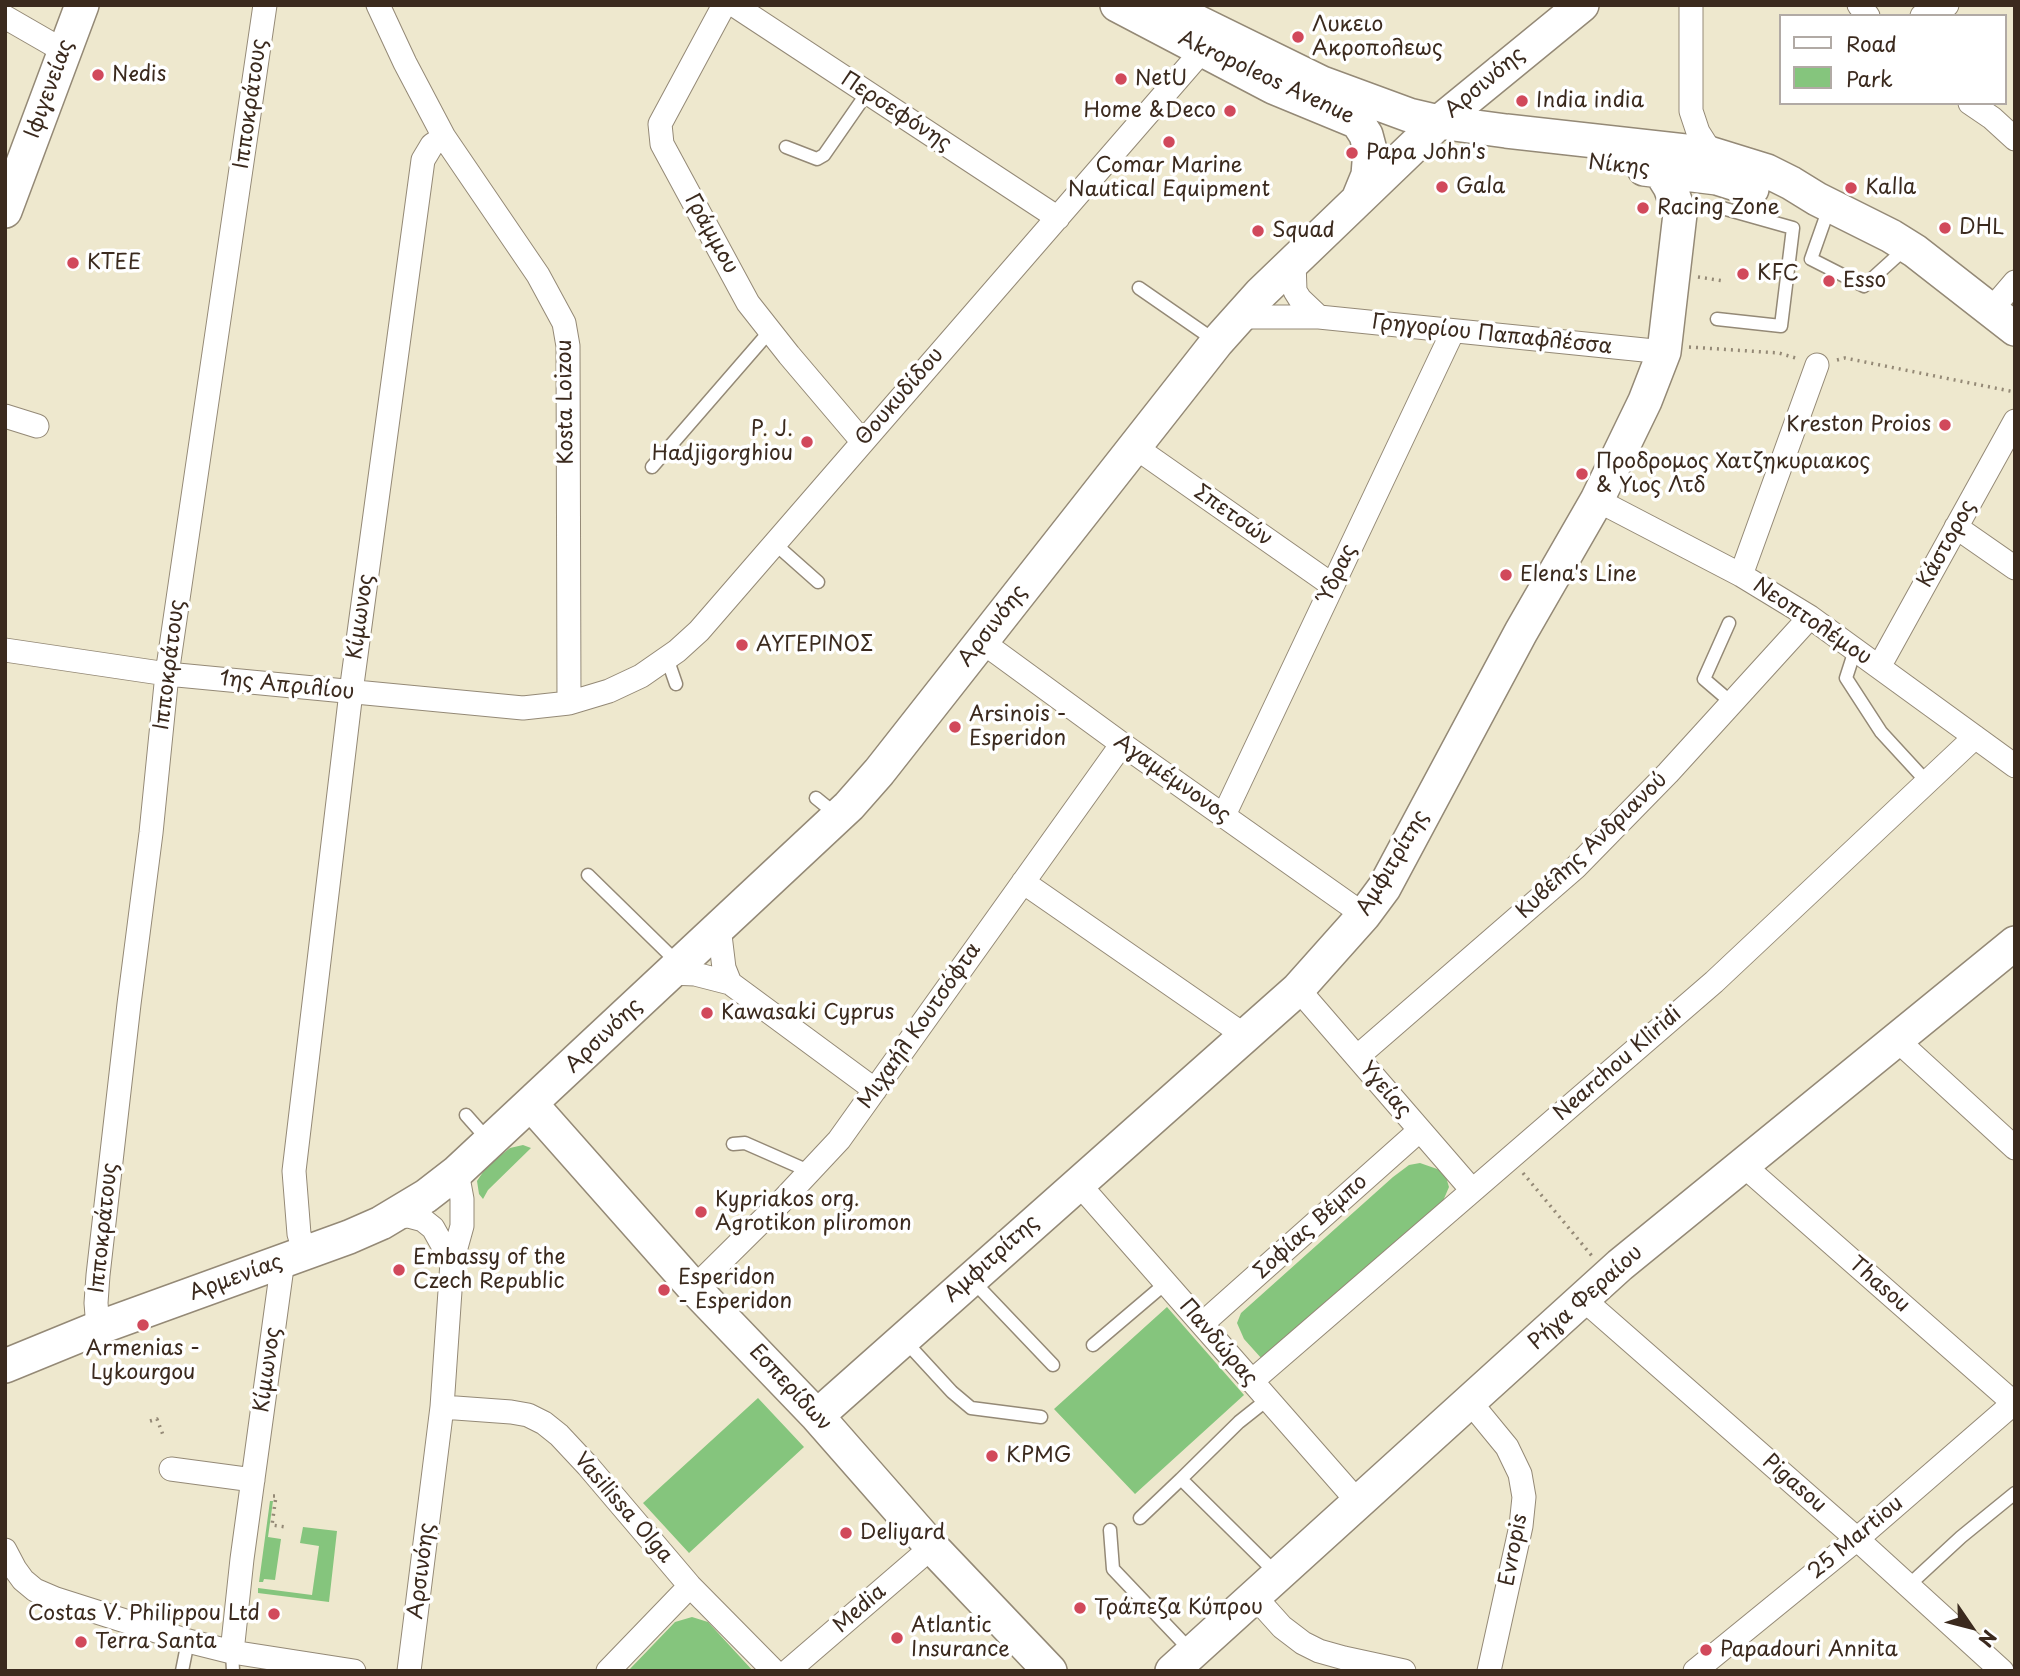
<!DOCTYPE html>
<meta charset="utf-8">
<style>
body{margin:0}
#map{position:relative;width:2020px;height:1676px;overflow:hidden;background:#eee8ce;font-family:"Playpen Sans",sans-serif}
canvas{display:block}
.frame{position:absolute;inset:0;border:7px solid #3b2a1e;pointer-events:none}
.legend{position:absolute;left:1779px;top:14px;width:228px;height:91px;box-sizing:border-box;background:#fff;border:2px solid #b1aaa5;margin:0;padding:9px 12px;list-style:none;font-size:21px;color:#3b2a1e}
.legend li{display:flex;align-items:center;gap:14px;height:35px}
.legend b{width:35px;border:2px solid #b1aaa5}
.north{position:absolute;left:1936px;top:1592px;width:70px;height:70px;-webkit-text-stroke:5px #fff;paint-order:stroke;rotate:125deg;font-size:19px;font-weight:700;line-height:28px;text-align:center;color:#3b2a1e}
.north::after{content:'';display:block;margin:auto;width:24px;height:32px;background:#3b2a1e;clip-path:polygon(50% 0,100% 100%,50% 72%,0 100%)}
</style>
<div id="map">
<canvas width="2020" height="1676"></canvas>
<div class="frame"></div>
<ul class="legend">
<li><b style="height:9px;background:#fff"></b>Road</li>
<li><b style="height:19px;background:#85c57d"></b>Park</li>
</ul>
<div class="north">N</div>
</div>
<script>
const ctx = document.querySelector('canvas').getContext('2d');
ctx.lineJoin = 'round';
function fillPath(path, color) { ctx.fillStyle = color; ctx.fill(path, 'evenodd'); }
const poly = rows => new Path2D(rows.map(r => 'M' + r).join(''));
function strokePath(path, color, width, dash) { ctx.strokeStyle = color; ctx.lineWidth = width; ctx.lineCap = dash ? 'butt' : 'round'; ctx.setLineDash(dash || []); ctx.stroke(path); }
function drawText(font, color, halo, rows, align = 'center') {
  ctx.font = font + ' "Playpen Sans",sans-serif'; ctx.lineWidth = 7; ctx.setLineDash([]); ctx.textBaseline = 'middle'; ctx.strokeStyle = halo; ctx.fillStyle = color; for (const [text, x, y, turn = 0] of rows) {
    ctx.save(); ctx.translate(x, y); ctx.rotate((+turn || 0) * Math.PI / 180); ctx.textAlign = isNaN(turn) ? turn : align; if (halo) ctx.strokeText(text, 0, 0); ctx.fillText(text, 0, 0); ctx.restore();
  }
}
fillPath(poly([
 [523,1145,531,1148,488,1190,483,1199,479,1194,477,1181,487,1166,510,1148],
 [1420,1163,1440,1170,1446,1177,1449,1187,1443,1201,1262,1359,1244,1339,1237,1323,1241,1313,1393,1177,1409,1165],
 [1167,1307,1244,1395,1135,1494,1054,1409],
 [758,1398,804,1447,689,1553,643,1503],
 [270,1501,273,1501,268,1537,281,1539,275,1580,264,1579,263,1582,259,1582],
 [303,1527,337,1531,329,1602,258,1593,258,1588,312,1595,319,1546,300,1543],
 [692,1617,708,1622,753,1671,628,1671,675,1622]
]), '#85c57d');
const lane = poly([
 [786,147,817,159,824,155,867,93],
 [1829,208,1811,259,1864,286,1907,247],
 [1139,288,1217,342],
 [1717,319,1781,326,1793,228,1722,208],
 [652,467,770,331],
 [774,543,818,582],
 [1729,623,1704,679,1732,703],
 [1855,650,1846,678,1881,732,1927,782],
 [667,658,676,684],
 [816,798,837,815],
 [588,875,678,963],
 [466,1115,489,1141],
 [733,1144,745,1143,811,1172],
 [971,1279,1053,1365],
 [905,1341,952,1392,971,1408,1041,1417],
 [1093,1345,1166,1283],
 [1268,1399,1239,1422,1181,1479,1276,1573],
 [1140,1518,1181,1479],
 [1110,1530,1113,1569,1192,1652],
 [1909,1585,1961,1537,2015,1493],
 [232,1652,233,1671],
 [182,1671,188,1641]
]);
const street = poly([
 [378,5,405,63,444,137,538,275,564,323,568,346,569,703],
 [724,5,660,124,662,144,748,303,789,355,862,441],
 [734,5,1058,218],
 [1691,5,1691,111,1698,132,1712,154],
 [1859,5,1868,16],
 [1922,16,1947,5],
 [5,17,64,51],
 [1970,103,1992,118,2015,139],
 [1294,261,1295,291,1300,299,1319,317],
 [1991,310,2015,282],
 [1238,317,1319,317,1664,352],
 [5,416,37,426],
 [1135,447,1332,585],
 [1597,500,1741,575,1810,617,2015,766],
 [1956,527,2015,568],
 [1741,575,1817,365],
 [981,641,1122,744,1364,915],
 [5,650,167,674,523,708,569,703,609,691,641,676,677,651,699,631,1202,51],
 [1879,667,2015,421],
 [1224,815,1453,331],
 [1023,882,1244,1035],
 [719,927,724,968,730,983],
 [669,973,695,974,730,983,875,1090],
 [1298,989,1472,1190],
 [1897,1040,2015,1148],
 [1357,1057,1576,867,1668,773,1810,617],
 [1743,1165,2015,1404],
 [1078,1183,1359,1503],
 [394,1217,408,1216,423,1220,433,1228,452,1262],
 [305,1253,299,1234,294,1171,351,692,423,160,432,145,444,137],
 [694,1288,781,1202,839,1140,1122,744],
 [1583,1299,1857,1539,2002,1671],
 [1202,1324,1420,1130],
 [98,1328,96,1303,98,1275,129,1004,151,833,167,674,265,5],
 [1252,1381,1714,982,1975,737],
 [1470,1402,1507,1447,1520,1474,1524,1497,1521,1526,1489,1671],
 [442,1407,511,1412,528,1415,544,1423,559,1435,588,1466,690,1586,774,1671],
 [171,1469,253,1480],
 [5,1550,15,1569,23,1580,35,1590,56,1599,188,1641,232,1652,354,1671],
 [1255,1597,1282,1627,1303,1643,1319,1651,1344,1658,1404,1671],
 [232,1652,242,1559,283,1260],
 [409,1671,442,1407,452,1262,462,1226,462,1199,457,1172],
 [608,1671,690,1586],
 [788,1671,932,1547],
 [1695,1671,1857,1539,2015,1402]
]);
const secondary = poly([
 [1117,5,1273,87,1353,120],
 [1163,5,1322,83,1409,115,1439,122,1506,131,1712,154,1767,171,1791,183,1817,199,1891,236,1915,251,2015,329],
 [1357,121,1366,135,1370,150,1368,175,1359,197],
 [1644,169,1717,178,1752,189],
 [5,211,82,5],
 [531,1104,694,1288,817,1416,932,1547,1050,1671],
 [5,1366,98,1328,349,1237,381,1223,426,1196,457,1172,849,806,879,772,1217,342,1260,294,1439,122,1582,5],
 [817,1416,1298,989,1364,915,1384,888,1521,632,1597,500,1645,401,1664,352,1680,214,1670,187,1660,171],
 [1172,1671,1620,1265,2015,943]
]);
strokePath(lane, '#948976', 15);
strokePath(street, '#948976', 25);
strokePath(secondary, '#948976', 36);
strokePath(poly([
 [1698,277,1724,281],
 [1689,347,1779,353,1799,359],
 [1837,360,1845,358,2015,392],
 [1523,1173,1592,1256],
 [150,1421,157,1419,163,1435],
 [273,1496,276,1496,272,1525,286,1527]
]), '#948976', 3.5, [2, 5]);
strokePath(lane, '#fff', 12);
strokePath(street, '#fff', 23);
strokePath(secondary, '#fff', 33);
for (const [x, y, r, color] of [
 [1298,37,7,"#d1495b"],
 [98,75,7,"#d1495b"],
 [1121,79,7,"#d1495b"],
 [1522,101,7,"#d1495b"],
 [1230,111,7,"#d1495b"],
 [1169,142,7,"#d1495b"],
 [1352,153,7,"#d1495b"],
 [1442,187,7,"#d1495b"],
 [1851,188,7,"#d1495b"],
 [1643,208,7,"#d1495b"],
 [1945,228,7,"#d1495b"],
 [1258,231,7,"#d1495b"],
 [73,263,7,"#d1495b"],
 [1743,274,7,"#d1495b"],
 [1829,281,7,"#d1495b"],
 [1945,425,7,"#d1495b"],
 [807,442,7,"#d1495b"],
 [1582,474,7,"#d1495b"],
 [1506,575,7,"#d1495b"],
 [742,645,7,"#d1495b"],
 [955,727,7,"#d1495b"],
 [707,1013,7,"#d1495b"],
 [701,1212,7,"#d1495b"],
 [399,1270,7,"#d1495b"],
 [664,1290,7,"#d1495b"],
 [143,1325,7,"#d1495b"],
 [992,1456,7,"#d1495b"],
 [846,1533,7,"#d1495b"],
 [1080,1608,7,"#d1495b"],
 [274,1614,7,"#d1495b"],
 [897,1638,7,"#d1495b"],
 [81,1642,7,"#d1495b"],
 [1706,1650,7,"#d1495b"]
]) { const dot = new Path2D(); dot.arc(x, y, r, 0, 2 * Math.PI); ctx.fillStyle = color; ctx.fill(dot); strokePath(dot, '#fff', 2.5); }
drawText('21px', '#3b2a1e', '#fff', [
 ["Λυκειο",1312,25],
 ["Ακροπολεως",1312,49],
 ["Nedis",112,75],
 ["NetU",1135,79],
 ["India india",1536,101],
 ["Home &Deco",1216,111,"right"],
 ["Papa John's",1366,153],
 ["Comar Marine",1169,166,"center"],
 ["Nautical Equipment",1169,190,"center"],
 ["Gala",1456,187],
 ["Kalla",1865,188],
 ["Racing Zone",1657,208],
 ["DHL",1959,228],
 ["Squad",1272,231],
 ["KTEE",87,263],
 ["KFC",1757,274],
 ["Esso",1843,281],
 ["Kreston Proios",1931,425,"right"],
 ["P. J.",793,430,"right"],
 ["Hadjigorghiou",793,454,"right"],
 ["Προδρομος Χατζηκυριακος",1596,462],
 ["& Υιος Λτδ",1596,486],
 ["Elena's Line",1520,575],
 ["ΑΥΓΕΡΙΝΟΣ",756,645],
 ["Arsinois -",969,715],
 ["Esperidon",969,739],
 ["Kawasaki Cyprus",721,1013],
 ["Kypriakos org.",715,1200],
 ["Agrotikon pliromon",715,1224],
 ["Embassy of the",413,1258],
 ["Czech Republic",413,1282],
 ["Esperidon",678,1278],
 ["- Esperidon",678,1302],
 ["Armenias -",143,1349,"center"],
 ["Lykourgou",143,1373,"center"],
 ["KPMG",1006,1456],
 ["Deliyard",860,1533],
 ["Τράπεζα Κύπρου",1094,1608],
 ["Costas V. Philippou Ltd",260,1614,"right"],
 ["Atlantic",911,1626],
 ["Insurance",911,1650],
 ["Terra Santa",95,1642],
 ["Papadouri Annita",1720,1650]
], 'left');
drawText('21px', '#3b2a1e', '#fff', [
 ["Akropoleos Avenue",1266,78,25],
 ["Αρσινόης",1485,83,-40],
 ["Ιφιγενείας",50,89,-70],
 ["Ιπποκράτους",251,104,-82],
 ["Περσεφόνης",896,112,33],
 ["Νίκης",1619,166,6],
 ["Γράμμου",711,234,61],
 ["Γρηγορίου Παπαφλέσσα",1492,335,6],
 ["Θουκυδίδου",900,397,-49],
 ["Kosta Loizou",566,402,-91],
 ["Σπετσών",1233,516,35],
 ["Κάστορος",1947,544,-61],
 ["Ύδρας",1338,573,-65],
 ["Κίμωνος",361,617,-82],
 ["Νεοπτολέμου",1812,622,34],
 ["Αρσινόης",993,626,-52],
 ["Ιπποκράτους",170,665,-83],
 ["1ης Απριλίου",287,686,6],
 ["Αγαμέμνονος",1172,779,35],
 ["Κυβέλης Ανδριανού",1592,846,-44],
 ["Αμφιτρίτης",1393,863,-59],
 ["Μιχαήλ Κουτσόφτα",920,1026,-55],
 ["Αρσινόης",604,1036,-44],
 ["Nearchou Kliridi",1618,1064,-41],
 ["Υγείας",1385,1090,49],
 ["Σοφίας Βέμπο",1311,1227,-42],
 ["Ιπποκράτους",104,1228,-84],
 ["Αμφιτρίτης",992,1259,-42],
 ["Αρμενίας",236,1278,-20],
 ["Thasou",1879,1285,41],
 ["Ρήγα Φεραίου",1586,1298,-42],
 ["Πανδώρας",1218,1343,49],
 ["Κίμωνος",268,1370,-82],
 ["Εσπερίδων",790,1388,47],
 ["Pigasou",1794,1484,41],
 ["Vasilissa Olga",623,1508,49],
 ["25 Martiou",1856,1538,-40],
 ["Evropis",1514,1550,-79],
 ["Αρσινόης",422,1571,-83],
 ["Media",860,1609,-41]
]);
</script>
